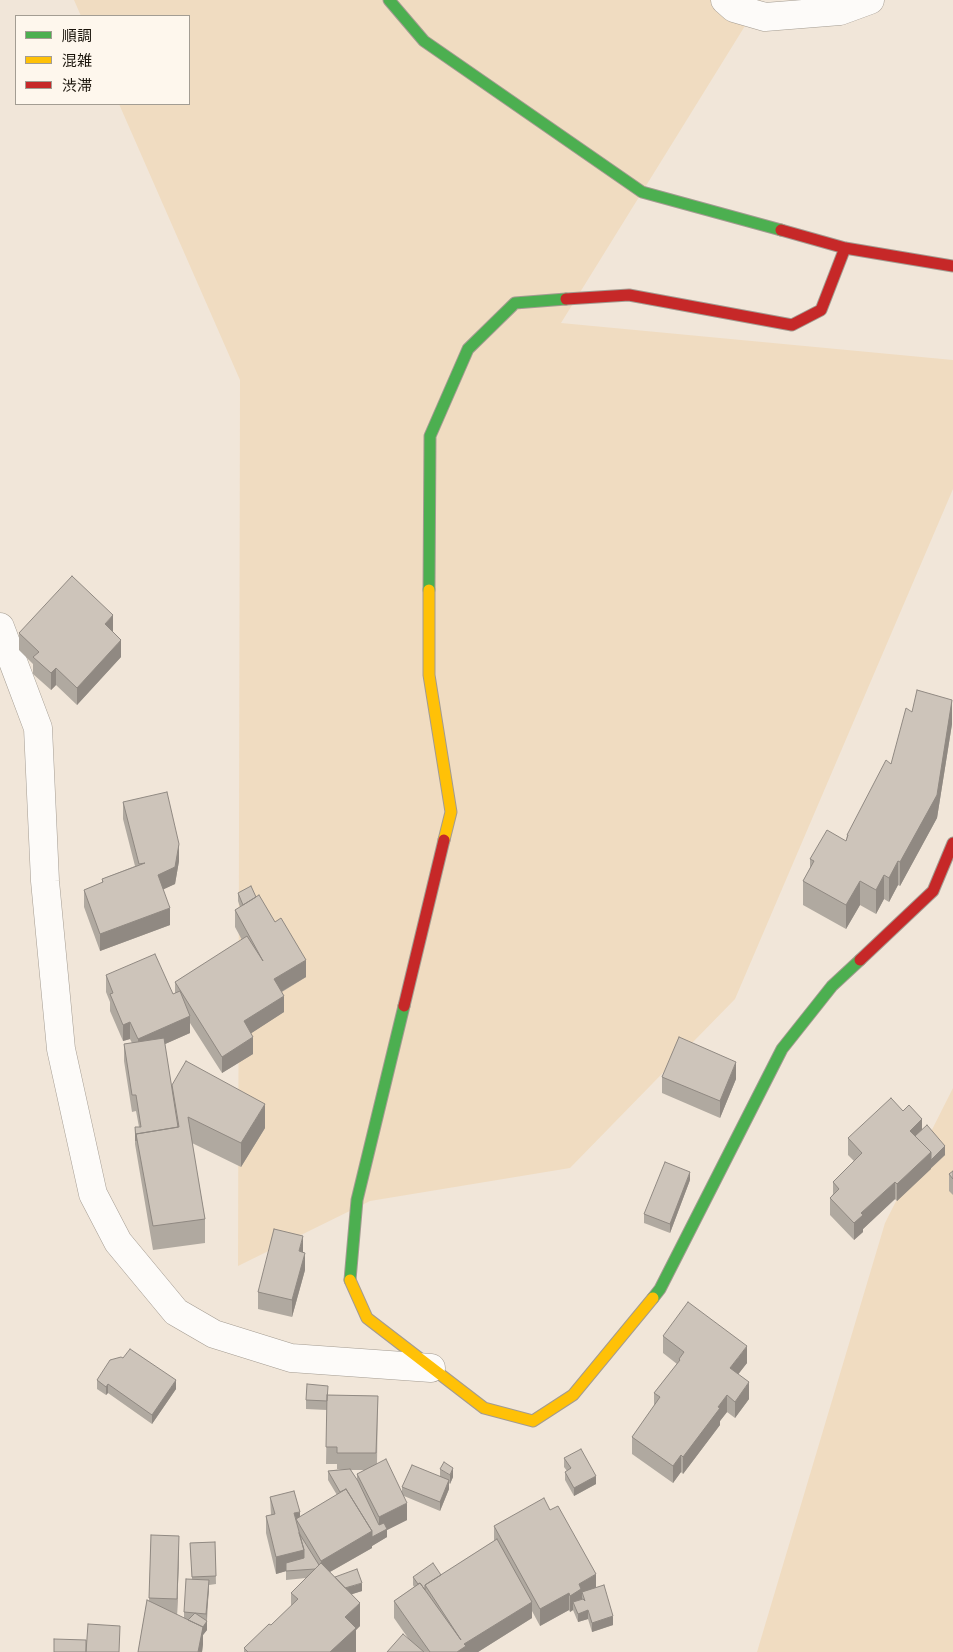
<!DOCTYPE html>
<meta charset="utf-8">
<style>
body{margin:0}
#map{position:relative;width:953px;height:1652px;overflow:hidden;background:#f1e6d9;font-family:"Roboto Condensed","Noto Sans JP",sans-serif}
canvas{display:block}
.legend{position:absolute;left:15px;top:15px;width:175px;height:90px;box-sizing:border-box;background:#fef7ed;border:1px solid #a39d93;margin:0;padding:6px 9px;list-style:none;font-size:15px;color:#1b150c}
.legend li{display:flex;align-items:center;gap:10px;height:25px}
.legend b{width:25px;border:1px solid #a39d93}
</style>
<div id="map">
<canvas width="953" height="1652"></canvas>
<ul class="legend">
<li><b style="height:6px;background:#4caf50"></b>順調</li>
<li><b style="height:6px;background:#ffc107"></b>混雑</li>
<li><b style="height:6px;background:#c62828"></b>渋滞</li>
</ul>
</div>
<script>
const ctx = document.querySelector('canvas').getContext('2d');
ctx.lineJoin = 'round';
function fillPath(path, color) { ctx.fillStyle = color; ctx.fill(path, 'evenodd'); }
const poly = rows => new Path2D(rows.map(r => 'M' + r).join(''));
function strokePath(path, color, width, dash) { ctx.strokeStyle = color; ctx.lineWidth = width; ctx.lineCap = dash ? 'butt' : 'round'; ctx.setLineDash(dash || []); ctx.stroke(path); }
fillPath(poly([
 [74,0,761,0,561,323,953,360,953,489,735,999,570,1168,370,1201,238,1266,240,380,119,104,189,104,189,16,81,16],
 [953,1088,953,1652,757,1652,885,1223]
]), '#f0dcc1');
const street = poly([
 [725,0,734,8,765,17,840,11,870,0],
 [0,627,38,728,45,881,61,1049,93,1194,118,1242,176,1312,214,1334,291,1358,431,1368]
]);
const fast = poly([
 [389,0,424,41,642,192,781,230],
 [429,590,430,436,468,349,515,303,566,299],
 [350,1280,357,1200,404,1006],
 [653,1298,660,1289,782,1049,832,986,860,960]
]);
const slow = poly([
 [429,590,429,675,451,812,444,840],
 [350,1280,367,1318,484,1408,533,1421,573,1395,653,1298]
]);
const jam = poly([
 [781,230,845,248,953,266],
 [566,299,629,295,792,325,821,310,845,248],
 [860,960,933,891,953,843],
 [404,1006,444,840]
]);
strokePath(street, '#a39b91', 29);
strokePath(fast, '#a39b91', 13);
strokePath(slow, '#a39b91', 13);
strokePath(jam, '#a39b91', 13);
strokePath(street, '#fdfbf9', 28);
strokePath(fast, '#4caf50', 11);
strokePath(slow, '#ffc107', 11);
strokePath(jam, '#c62828', 11);
fillPath(poly([
 [113,632,121,657,77,705,56,685,51,690,33,674,33,664,19,650,19,633],
 [912,712,952,724,937,818,900,886,898,885,889,902,884,899,876,914,860,905,846,929,803,905,803,881,810,868,810,859,846,841,847,835,891,764],
 [123,802,179,861,175,884,163,889,170,925,100,951,84,907,84,890,102,883,102,879,135,866,123,819],
 [238,893,256,897,306,977,282,992,284,1012,251,1033,253,1054,222,1073,190,1023,190,1033,165,1044,172,1092,172,1085,265,1128,241,1167,192,1143,205,1219,205,1243,153,1250,135,1144,135,1127,139,1127,136,1111,132,1112,124,1061,124,1044,132,1043,130,1039,123,1041,110,1011,110,1002,106,992,106,975,173,994,175,993,175,982,242,940,235,927,235,910,240,907,238,901],
 [662,1077,736,1079,720,1118,662,1093],
 [922,1129,945,1155,897,1201,895,1199,863,1229,863,1232,854,1240,830,1215,830,1198,833,1194,833,1182,854,1161,848,1155,848,1138],
 [953,1171,953,1195,949,1191,949,1174],
 [690,1180,670,1233,644,1223,644,1214],
 [303,1252,305,1270,292,1317,258,1309,258,1292],
 [663,1336,747,1363,738,1374,749,1399,735,1418,727,1412,720,1421,720,1425,683,1474,681,1472,673,1483,632,1454,632,1437,654,1406,654,1393,677,1364,663,1353],
 [97,1380,176,1389,152,1424,108,1393,106,1395,97,1389],
 [328,1395,378,1396,377,1464,402,1492,402,1487,440,1476,440,1469,453,1477,450,1484,449,1483,449,1489,440,1511,404,1496,407,1520,387,1530,387,1537,372,1546,372,1548,330,1572,335,1577,362,1591,352,1594,360,1626,356,1630,355,1652,244,1652,244,1648,271,1625,291,1606,291,1593,306,1578,286,1580,286,1571,276,1574,266,1533,266,1516,271,1515,270,1497,300,1517,337,1495,328,1480,328,1471,343,1469,337,1469,337,1464,326,1464,327,1410,306,1409,306,1400],
 [351,1470,365,1470,357,1474,357,1480],
 [564,1458,596,1484,574,1496,565,1480,565,1472,567,1471,564,1467],
 [494,1526,596,1587,613,1625,592,1632,588,1619,578,1622,573,1610,570,1612,569,1610,540,1626,532,1611,532,1618,478,1652,387,1652,408,1638,394,1618,394,1601,414,1587,413,1585,413,1577,441,1575,494,1541],
 [151,1535,179,1552,177,1615,184,1618,184,1612,192,1579,190,1543,215,1542,216,1584,209,1585,207,1621,207,1630,203,1635,203,1644,202,1652,138,1652,147,1600,149,1602]
]), '#b0a9a0');
fillPath(poly([
 [113,615,113,632,105,641,105,624],
 [121,640,121,657,77,705,77,688],
 [56,668,56,685,51,690,51,673],
 [952,700,952,724,937,818,900,886,900,862],
 [179,844,179,861,175,884,158,892,158,875],
 [898,861,898,885,889,902,889,878],
 [884,875,884,899,876,914,876,890],
 [860,881,860,905,846,929,846,905],
 [170,908,170,925,100,951,100,934],
 [306,960,306,977,274,996,274,979],
 [284,996,284,1012,244,1038,244,1021],
 [190,1016,190,1033,138,1056,138,1039],
 [130,1022,130,1039,123,1041,123,1025],
 [253,1037,253,1054,222,1073,222,1057],
 [736,1062,736,1079,720,1118,720,1101],
 [265,1104,265,1128,241,1167,241,1143],
 [922,1119,922,1136,915,1142,910,1131],
 [945,1146,945,1155,931,1168,931,1160],
 [931,1152,931,1169,897,1201,897,1184],
 [690,1172,690,1180,670,1233,670,1224],
 [895,1182,895,1199,863,1229,863,1232,854,1240,854,1223,861,1213],
 [303,1236,303,1253,299,1251],
 [305,1253,305,1270,292,1317,292,1300],
 [747,1346,747,1363,730,1385,730,1368],
 [176,1380,176,1389,152,1424,152,1415],
 [749,1382,749,1399,735,1418,735,1402],
 [108,1384,108,1393,106,1395,106,1387],
 [727,1395,727,1412,720,1421,720,1425,683,1474,683,1457,718,1407],
 [681,1455,681,1472,673,1483,673,1466],
 [453,1468,453,1477,450,1484,450,1475],
 [596,1476,596,1484,574,1496,574,1488],
 [449,1480,449,1489,440,1511,440,1502],
 [407,1503,407,1520,387,1530,387,1537,372,1546,372,1548,321,1577,321,1561,372,1531,379,1533,379,1517],
 [300,1512,300,1525,296,1519,294,1513],
 [179,1536,179,1552,177,1616,177,1599],
 [304,1550,304,1566,276,1574,276,1557],
 [596,1574,596,1591,582,1592,582,1599,573,1602,573,1610,570,1612,570,1596,579,1584],
 [209,1580,209,1589,206,1622,206,1614],
 [362,1583,362,1591,337,1599,337,1591],
 [569,1593,569,1610,540,1626,540,1609],
 [532,1602,532,1618,478,1652,457,1652,464,1644],
 [360,1603,360,1626,356,1630,356,1652,330,1652,345,1617],
 [588,1610,588,1619,578,1622,578,1614],
 [613,1616,613,1625,592,1632,592,1623],
 [207,1621,207,1630,203,1635,203,1644,202,1652,198,1652,200,1631]
]), '#908982');
const building = poly([
 [72,576,113,615,105,624,121,640,77,688,56,668,51,673,33,657,39,652,19,633,72,576],
 [917,690,952,700,937,795,900,862,898,861,889,878,884,875,876,890,860,881,846,905,803,881,814,861,810,859,827,830,846,841,848,835,847,835,886,760,891,764,906,708,912,712,917,690],
 [167,792,179,844,175,867,158,875,170,908,100,934,84,890,103,882,102,879,145,863,139,864,123,802,167,792],
 [251,886,256,897,243,905,238,893,251,886],
 [259,895,275,922,281,918,306,960,274,979,284,996,244,1021,253,1037,222,1057,175,982,247,936,263,961,235,910,259,895],
 [155,954,173,994,180,991,190,1016,138,1039,130,1022,123,1025,110,994,113,993,106,975,155,954],
 [679,1037,736,1062,720,1101,662,1077,679,1037],
 [164,1038,178,1127,136,1134,136,1141,135,1127,141,1127,136,1095,132,1095,124,1044,164,1038],
 [186,1061,265,1104,241,1143,188,1117,205,1219,153,1226,136,1134,179,1127,172,1085,186,1061],
 [891,1098,903,1111,909,1105,922,1119,910,1131,931,1152,897,1184,895,1182,861,1213,863,1215,854,1223,830,1198,839,1189,833,1182,862,1153,848,1138,891,1098],
 [927,1125,945,1146,931,1160,931,1152,915,1136,927,1125],
 [665,1162,690,1172,670,1224,644,1214,665,1162],
 [953,1171,953,1179,949,1174,953,1171],
 [274,1229,303,1236,299,1251,305,1253,292,1300,258,1292,274,1229],
 [688,1302,747,1346,730,1368,749,1382,735,1402,727,1395,718,1407,720,1408,683,1457,681,1455,673,1466,632,1437,660,1397,654,1393,680,1360,679,1359,684,1352,663,1336,688,1302],
 [130,1349,176,1380,152,1415,108,1384,106,1387,97,1380,110,1360,121,1357,123,1358,130,1349],
 [307,1384,328,1386,327,1401,306,1400,307,1384],
 [327,1395,378,1396,376,1453,337,1453,337,1447,326,1447,327,1395],
 [581,1449,596,1476,574,1488,565,1472,571,1468,564,1458,581,1449],
 [386,1459,407,1503,379,1517,357,1474,386,1459],
 [444,1462,453,1468,450,1475,440,1469,444,1462],
 [412,1465,449,1480,440,1502,402,1487,412,1465],
 [350,1469,358,1481,379,1525,384,1523,387,1529,372,1537,372,1531,346,1489,340,1492,328,1471,350,1469],
 [346,1489,372,1531,321,1561,296,1519,346,1489],
 [294,1491,300,1512,294,1513,304,1550,276,1557,266,1516,275,1514,270,1497,294,1491],
 [544,1498,550,1510,558,1506,596,1574,579,1584,581,1589,570,1596,569,1593,540,1609,494,1526,544,1498],
 [299,1533,319,1565,315,1569,286,1571,286,1563,304,1558,304,1550,299,1533],
 [151,1535,179,1536,177,1599,149,1598,151,1535],
 [497,1539,532,1602,464,1644,466,1646,457,1652,430,1652,394,1601,420,1583,461,1640,425,1585,497,1539],
 [215,1542,216,1576,192,1577,190,1543,215,1542],
 [321,1563,360,1603,345,1617,356,1628,330,1652,248,1652,244,1648,269,1624,271,1625,298,1599,291,1593,321,1563],
 [433,1563,441,1575,425,1585,425,1590,420,1583,418,1584,413,1577,433,1563],
 [357,1569,362,1583,345,1588,335,1577,357,1569],
 [186,1579,209,1580,206,1614,195,1613,207,1621,203,1627,188,1620,195,1613,184,1612,186,1579],
 [604,1585,613,1616,592,1623,588,1610,578,1614,573,1602,583,1599,585,1601,582,1592,604,1585],
 [147,1600,203,1627,198,1652,138,1652,147,1600],
 [88,1624,120,1626,119,1652,86,1652,88,1624],
 [403,1634,424,1652,387,1652,403,1634],
 [54,1639,86,1640,86,1652,54,1652,54,1639]
]);
fillPath(building, '#cdc4ba');
strokePath(building, '#908982', 1);
</script>
